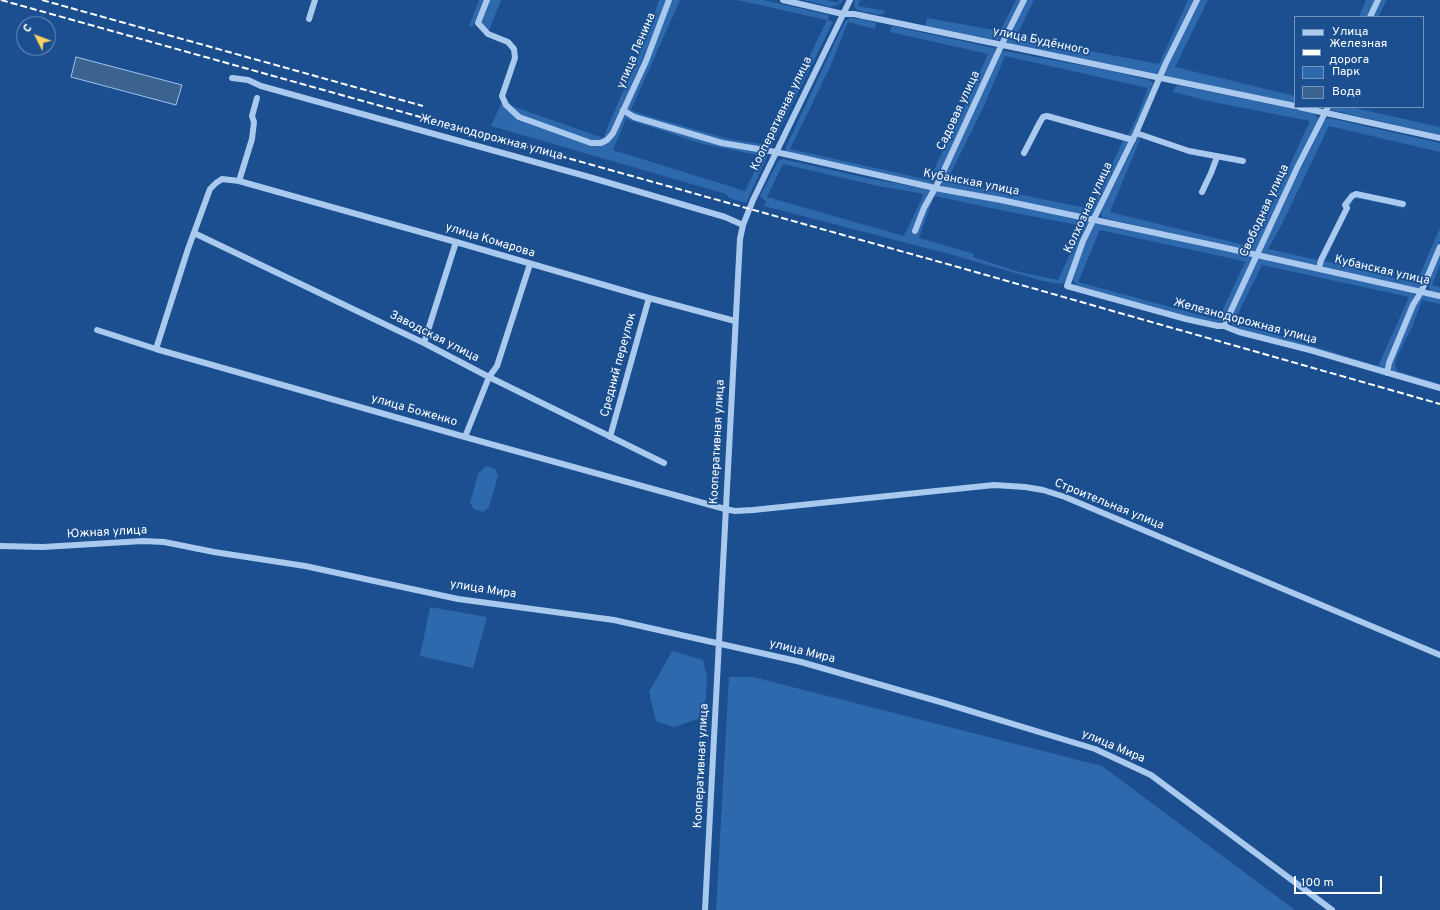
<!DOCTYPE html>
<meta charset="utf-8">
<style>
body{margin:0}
#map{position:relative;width:1440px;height:910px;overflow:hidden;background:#1b4f8f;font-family:Overpass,sans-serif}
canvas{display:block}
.legend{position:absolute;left:1294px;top:16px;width:130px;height:92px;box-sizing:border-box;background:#1b4f8f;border:1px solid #7695bc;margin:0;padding:5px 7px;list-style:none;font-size:12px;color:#fff}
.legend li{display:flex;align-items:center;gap:8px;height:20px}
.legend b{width:20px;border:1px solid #7695bc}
.north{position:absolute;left:16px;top:16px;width:40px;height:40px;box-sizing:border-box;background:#1b4f8f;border:1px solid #7695bc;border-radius:50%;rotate:312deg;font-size:11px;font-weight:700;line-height:16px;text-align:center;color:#fff}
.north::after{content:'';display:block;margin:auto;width:14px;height:18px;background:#ffd166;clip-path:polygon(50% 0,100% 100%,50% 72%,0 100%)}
.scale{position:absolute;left:1294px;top:876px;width:88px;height:18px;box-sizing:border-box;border:2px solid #fff;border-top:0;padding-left:5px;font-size:12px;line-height:14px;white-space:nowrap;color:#fff;-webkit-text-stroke:3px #1b4f8f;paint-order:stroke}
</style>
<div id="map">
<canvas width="1440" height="910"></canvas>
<ul class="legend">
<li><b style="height:5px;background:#a9c9ee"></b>Улица</li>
<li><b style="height:5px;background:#fff"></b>Железная дорога</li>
<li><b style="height:11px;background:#2e69ad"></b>Парк</li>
<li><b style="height:11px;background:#3c6290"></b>Вода</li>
</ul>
<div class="north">С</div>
<div class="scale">100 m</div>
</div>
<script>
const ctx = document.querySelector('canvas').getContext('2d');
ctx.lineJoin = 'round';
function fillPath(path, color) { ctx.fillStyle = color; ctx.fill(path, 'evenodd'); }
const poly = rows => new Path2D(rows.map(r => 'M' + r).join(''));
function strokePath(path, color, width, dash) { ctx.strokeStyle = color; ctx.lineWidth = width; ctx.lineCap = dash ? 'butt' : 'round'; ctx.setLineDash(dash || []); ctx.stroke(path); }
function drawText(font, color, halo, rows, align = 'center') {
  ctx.font = font + ' Overpass,sans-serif'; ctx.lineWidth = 3.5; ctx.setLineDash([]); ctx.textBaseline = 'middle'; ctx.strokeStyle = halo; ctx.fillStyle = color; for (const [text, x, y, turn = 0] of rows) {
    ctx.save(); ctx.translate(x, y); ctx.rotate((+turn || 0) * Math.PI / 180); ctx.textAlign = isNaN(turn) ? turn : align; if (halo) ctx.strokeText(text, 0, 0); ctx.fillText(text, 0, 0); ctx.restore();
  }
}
fillPath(poly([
 [479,0,485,0,479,16,472,27,469,26],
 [490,0,501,0,488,33,481,25],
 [659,0,668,0,613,128,603,140,596,141,588,140,517,114,509,106,505,98,512,106,603,138,650,28],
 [672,0,680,0,631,110,648,116,729,139,767,145,827,20,737,0,764,0,829,15,828,20,833,22,771,147,765,148,733,144,634,115,628,111,627,105,653,49],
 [803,0,826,0,838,3,839,0,843,0,839,4,831,7],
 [855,0,860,0,858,6,886,11,881,15,859,11,856,9,854,5],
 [1016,0,1022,0,1001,39,997,40,925,26,927,18,1000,31],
 [1026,0,1034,0,1016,37,1159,64,1188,0,1193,0,1158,74,1010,44,1007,42,1008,37],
 [1200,0,1208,0,1175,67,1295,96,1295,103,1166,76,1164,74,1166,70],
 [1366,0,1375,0,1367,17,1359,17],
 [1381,0,1387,0,1378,17,1373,17],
 [850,18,862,19,876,23,875,29,848,22,830,67,790,149,929,180,965,105,988,54,890,32,892,26,994,48,995,49,994,55,961,130,936,181,932,184,927,184,786,153,785,149,845,21],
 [1005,51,1111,71,1149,80,1153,83,1133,135,1096,214,1092,216,944,187,941,185,941,182,1000,52],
 [1005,56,1148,88,1137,117,1128,135,1123,141,1091,209,1022,195,947,181,984,106],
 [1176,86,1181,86,1314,113,1319,119,1256,252,1103,218,1101,215,1102,209,1139,136,1141,137,1110,212,1252,247,1310,121,1213,102,1173,92],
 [502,102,516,117,532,125,594,146,604,145,610,141,624,116,626,115,768,155,746,203,729,198,726,194,491,126],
 [626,119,703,144,762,156,745,191,613,150],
 [1332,107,1351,107,1440,127,1440,135,1331,110],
 [1329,118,1440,143,1440,152,1329,126,1281,226,1268,249,1318,260,1317,263,1315,265,1309,264,1261,253,1303,164,1325,120],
 [783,159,867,178,992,201,1087,221,1089,223,1066,282,1061,284,1043,281,949,254,764,206,766,201,760,196,778,161],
 [783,164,878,186,924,194,904,236,767,197],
 [934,196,1015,213,1083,226,1058,280,1016,271,973,257,974,254,919,238],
 [1358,196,1406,208,1406,209,1386,204,1354,198,1325,261,1416,283,1440,228,1440,241,1428,268,1420,288,1417,289,1321,266,1351,200,1354,197],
 [1096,223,1254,257,1223,323,1217,324,1184,316,1076,285,1073,280,1073,273,1086,240,1093,225],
 [1100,230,1234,259,1245,262,1218,320,1078,282],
 [1440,252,1440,265,1432,285,1440,287,1440,293,1431,291,1428,285,1430,274],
 [1258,258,1412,293,1415,295,1414,301,1385,369,1237,329,1233,326,1230,322,1230,318],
 [1262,265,1409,297,1378,366,1270,333,1233,324],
 [1426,295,1440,298,1440,304,1422,300,1413,325,1396,359,1395,366,1397,371,1440,384,1440,386,1392,372,1391,368,1393,359,1420,296],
 [486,466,495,469,498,476,489,507,483,512,474,509,470,503,478,474],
 [430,607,487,617,473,668,420,656],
 [672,651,703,660,707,677,706,699,698,719,674,727,656,721,649,692],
 [729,677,753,677,1102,766,1295,910,716,910]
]), '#2e69ad');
const water = poly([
 [76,57,182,85,176,105,71,77,76,57]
]);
fillPath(water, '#3c6290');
strokePath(water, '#9cc4f0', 1);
strokePath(poly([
 [487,0,478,23,488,34,508,42,514,49,515,58,502,96,506,105,519,117,591,143,601,143,607,140,613,133,646,61,669,0],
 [783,0,843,14,854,14,1295,106],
 [1197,0,1165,65,1136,133,1083,241,1067,286,1186,319,1218,326,1224,326,1239,332,1310,350,1440,388],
 [1370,17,1378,0],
 [309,19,315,0],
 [232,78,248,80,261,86,589,177,725,217,743,225],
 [1299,107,1440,138],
 [623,110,634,117,722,143,776,152,935,188,1001,200,1217,246,1440,296],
 [1136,133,1189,151,1243,161],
 [1024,153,1040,122,1043,117,1047,116,1133,140],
 [239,181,252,139,254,122,252,116,257,98],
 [1202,192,1211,173,1217,157],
 [915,231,924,208,939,181,1001,46,1024,0],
 [194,233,424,343,489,377,664,463],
 [1319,268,1321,260,1347,208,1345,205,1352,196,1356,194,1403,204],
 [1224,326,1298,166,1328,107],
 [97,330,156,349,465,437,725,509,735,511,753,510,994,485,1025,487,1043,490,1065,497,1440,655],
 [424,343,456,242],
 [156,349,188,249,210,189,216,183,222,179,239,181,456,242,649,298,735,321],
 [1387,373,1389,363,1413,305,1421,292,1440,247],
 [465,437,489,377,497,366,530,264],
 [610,437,649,298],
 [0,546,43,547,143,541,164,542,214,552,305,566,458,599,614,620,801,662,944,703,1095,749,1151,775,1332,910],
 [705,910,740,239,743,225,753,200,850,0]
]), '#a9c9ee', 6);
strokePath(poly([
 [1,0,965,269,1440,404],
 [42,0,423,106]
]), '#fff', 2, [7, 3]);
drawText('12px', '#fff', '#1b4f8f', [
 ["улица Будённого",1041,42,12],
 ["улица Ленина",637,51,-67],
 ["Садовая улица",959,111,-65],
 ["Кооперативная улица",782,114,-64],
 ["Железнодорожная улица",491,138,15],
 ["Кубанская улица",971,183,11],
 ["Колхозная улица",1089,208,-65],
 ["Свободная улица",1265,211,-65],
 ["улица Комарова",490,241,17],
 ["Кубанская улица",1382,271,13],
 ["Железнодорожная улица",1245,322,15],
 ["Заводская улица",434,337,27],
 ["Средний переулок",619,365,-75],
 ["улица Боженко",414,411,16],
 ["Кооперативная улица",718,442,-87],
 ["Строительная улица",1109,505,22],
 ["Южная улица",107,533,-3],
 ["улица Мира",483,590,9],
 ["улица Мира",802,652,14],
 ["улица Мира",1113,747,23],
 ["Кооперативная улица",702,766,-87]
]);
</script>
